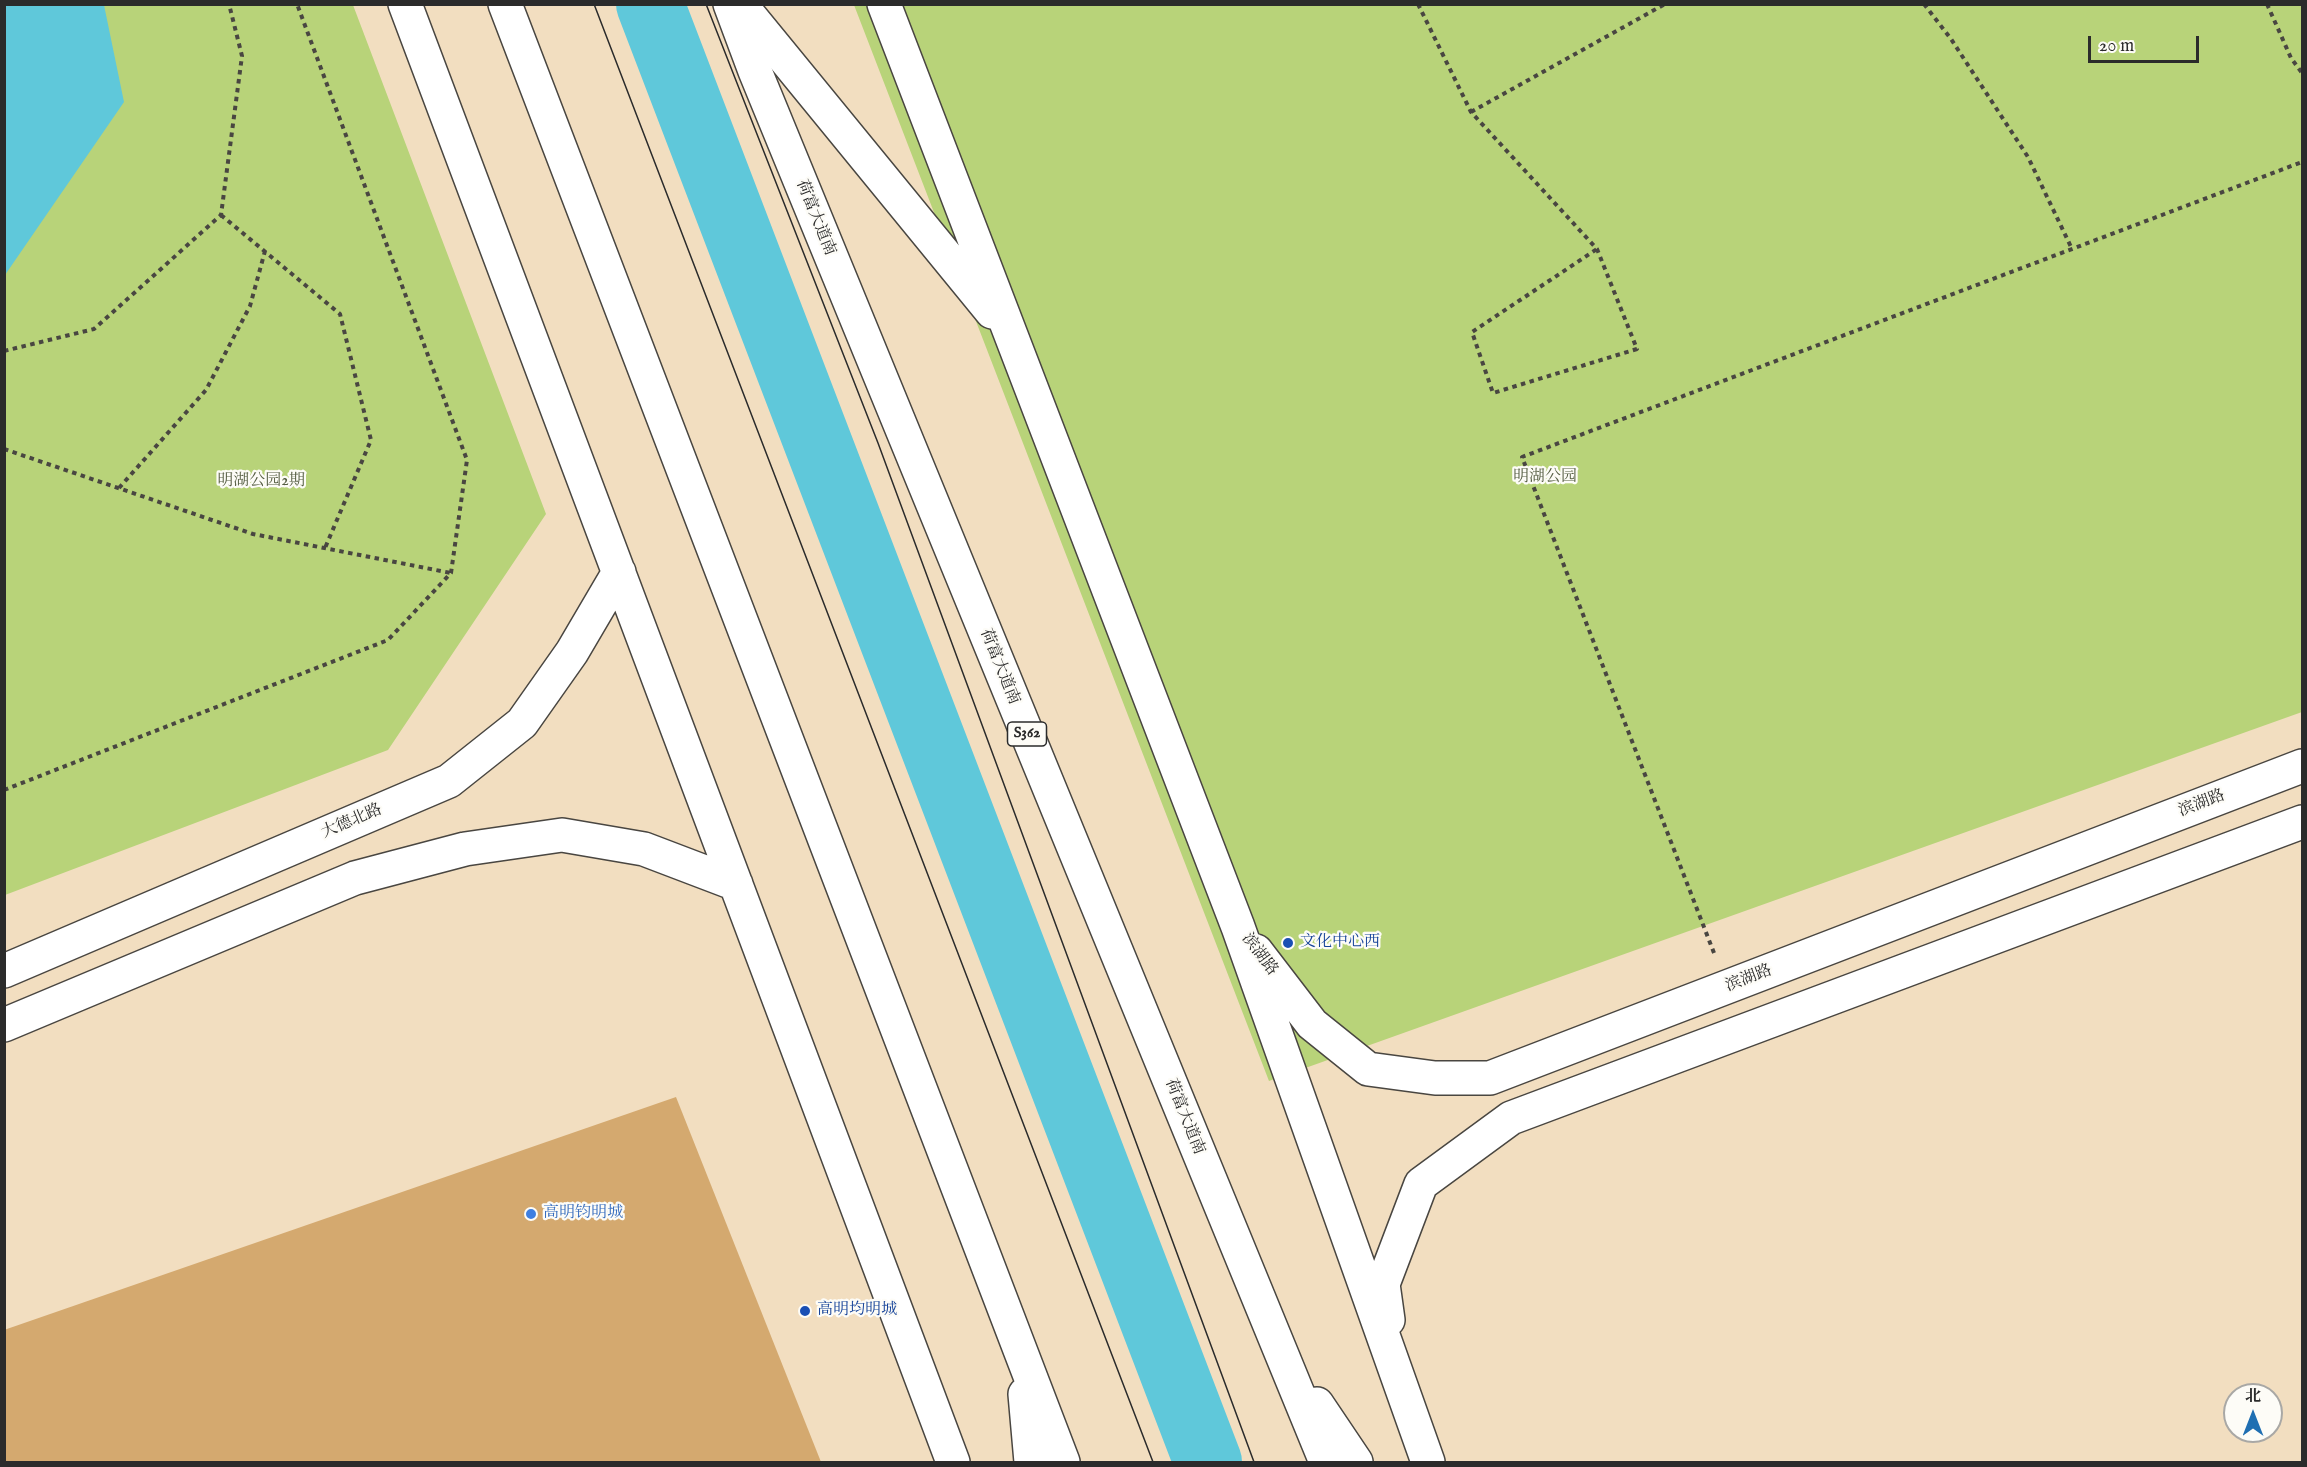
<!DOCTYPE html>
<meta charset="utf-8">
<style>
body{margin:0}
#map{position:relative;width:2307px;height:1467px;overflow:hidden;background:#f2dec0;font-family:"IM FELL English","Noto Serif SC",serif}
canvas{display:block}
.frame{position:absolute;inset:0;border:6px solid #2b2b2b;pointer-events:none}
.north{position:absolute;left:2223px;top:1383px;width:60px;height:60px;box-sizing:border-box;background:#fdfcf7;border:2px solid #a9a8a5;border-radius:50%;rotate:0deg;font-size:16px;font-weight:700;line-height:24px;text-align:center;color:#2b2b2b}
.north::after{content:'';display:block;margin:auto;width:21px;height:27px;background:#1f6fb2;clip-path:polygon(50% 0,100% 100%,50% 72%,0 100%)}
.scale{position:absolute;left:2088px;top:36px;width:111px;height:27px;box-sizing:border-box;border:3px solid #2b2b2b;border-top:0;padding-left:8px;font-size:18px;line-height:21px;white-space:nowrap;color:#2b2b2b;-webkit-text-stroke:4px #fdfcf7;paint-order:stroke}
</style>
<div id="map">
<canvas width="2307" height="1467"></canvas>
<div class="frame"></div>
<div class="north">北</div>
<div class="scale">20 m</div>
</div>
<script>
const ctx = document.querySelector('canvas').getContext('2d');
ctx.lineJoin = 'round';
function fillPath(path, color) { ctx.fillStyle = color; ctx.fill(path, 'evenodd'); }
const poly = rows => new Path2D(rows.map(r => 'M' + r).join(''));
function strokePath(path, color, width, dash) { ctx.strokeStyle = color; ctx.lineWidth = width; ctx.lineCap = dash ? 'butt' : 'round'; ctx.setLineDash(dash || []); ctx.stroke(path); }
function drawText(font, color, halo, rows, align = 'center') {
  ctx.font = font + ' "IM FELL English","Noto Serif SC",serif'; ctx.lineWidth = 4.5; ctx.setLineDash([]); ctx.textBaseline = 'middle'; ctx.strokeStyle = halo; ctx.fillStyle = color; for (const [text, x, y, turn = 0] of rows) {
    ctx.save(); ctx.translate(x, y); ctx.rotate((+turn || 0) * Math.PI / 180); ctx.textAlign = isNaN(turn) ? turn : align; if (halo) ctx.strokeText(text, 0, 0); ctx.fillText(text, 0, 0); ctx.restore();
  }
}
fillPath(poly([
 [5,5,353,5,546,514,388,750,5,895],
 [854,5,2302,5,2302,712,1269,1081]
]), '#b8d379');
fillPath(poly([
 [5,4,104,5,124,102,5,275]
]), '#5fc8da');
strokePath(poly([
 [650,4,1208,1462]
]), '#5fc8da', 68);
fillPath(poly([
 [676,1097,821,1462,4,1462,4,1330]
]), '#d4a96f');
const tertiary = poly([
 [405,4,953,1462],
 [740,4,992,312],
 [884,4,1238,927,1428,1462],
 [1256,951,1312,1024,1368,1069,1435,1078,1490,1078,2302,766],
 [4,971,449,781,522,723,572,652,619,572],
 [4,1025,355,878,465,849,562,835,644,849,736,884],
 [1388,1320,1383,1284,1421,1184,1511,1118,2302,822]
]);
const primary = poly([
 [505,4,1063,1462],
 [730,4,755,71,1326,1462],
 [1025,1394,1031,1462],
 [1317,1404,1356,1462]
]);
strokePath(tertiary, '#494641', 36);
strokePath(primary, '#494641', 36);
strokePath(poly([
 [1418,4,1471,112,1597,249,1637,349,1493,393,1472,332,1597,249],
 [1924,4,1951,39,2028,157,2072,249],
 [2267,4,2291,58,2302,73],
 [1471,112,1665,4],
 [221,215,340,314,371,440,325,548],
 [4,351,94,329,221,215,242,56,229,4],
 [4,449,253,534,451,573],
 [119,488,206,390,250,306,265,251],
 [4,790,388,640,451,573,467,460,297,4],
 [1714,953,1522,457,2302,162]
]), '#494641', 4, [4.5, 4.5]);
strokePath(tertiary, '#fff', 33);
strokePath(primary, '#fff', 33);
strokePath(poly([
 [594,4,1153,1462],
 [706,4,878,443,1254,1462]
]), '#2b2b2b', 1.5);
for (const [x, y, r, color] of [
 [1288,943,6,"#1a4fb4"],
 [531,1214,6,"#3f7fe0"],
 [805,1311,6,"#1a4fb4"]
]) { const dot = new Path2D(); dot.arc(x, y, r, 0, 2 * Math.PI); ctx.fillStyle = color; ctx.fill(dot); strokePath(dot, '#fdfcf7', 2); }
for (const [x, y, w] of [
 [1027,734,39]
]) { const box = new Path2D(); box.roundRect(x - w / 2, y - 12, w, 24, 4.5); ctx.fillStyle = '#fdfcf7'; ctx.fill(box); strokePath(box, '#2b2b2b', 1.5); }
drawText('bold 15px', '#2b2b2b', null, [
 ["S362",1027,734]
]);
drawText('16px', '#2b2b2b', '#fdfcf7', [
 ["荷富大道南",815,218,68],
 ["荷富大道南",999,667,68],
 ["滨湖路",2202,804,-21],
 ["大德北路",352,822,-23],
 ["滨湖路",1259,955,53],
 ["滨湖路",1749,979,-21],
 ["荷富大道南",1184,1117,68]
]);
drawText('16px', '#555d42', '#fdfcf7', [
 ["明湖公园",1545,478],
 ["明湖公园2期",261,482]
]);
drawText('16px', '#164399', '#fdfcf7', [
 ["文化中心西",1300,943],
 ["高明均明城",817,1311]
], 'left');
drawText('16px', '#366cbe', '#fdfcf7', [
 ["高明钧明城",543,1214]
], 'left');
</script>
